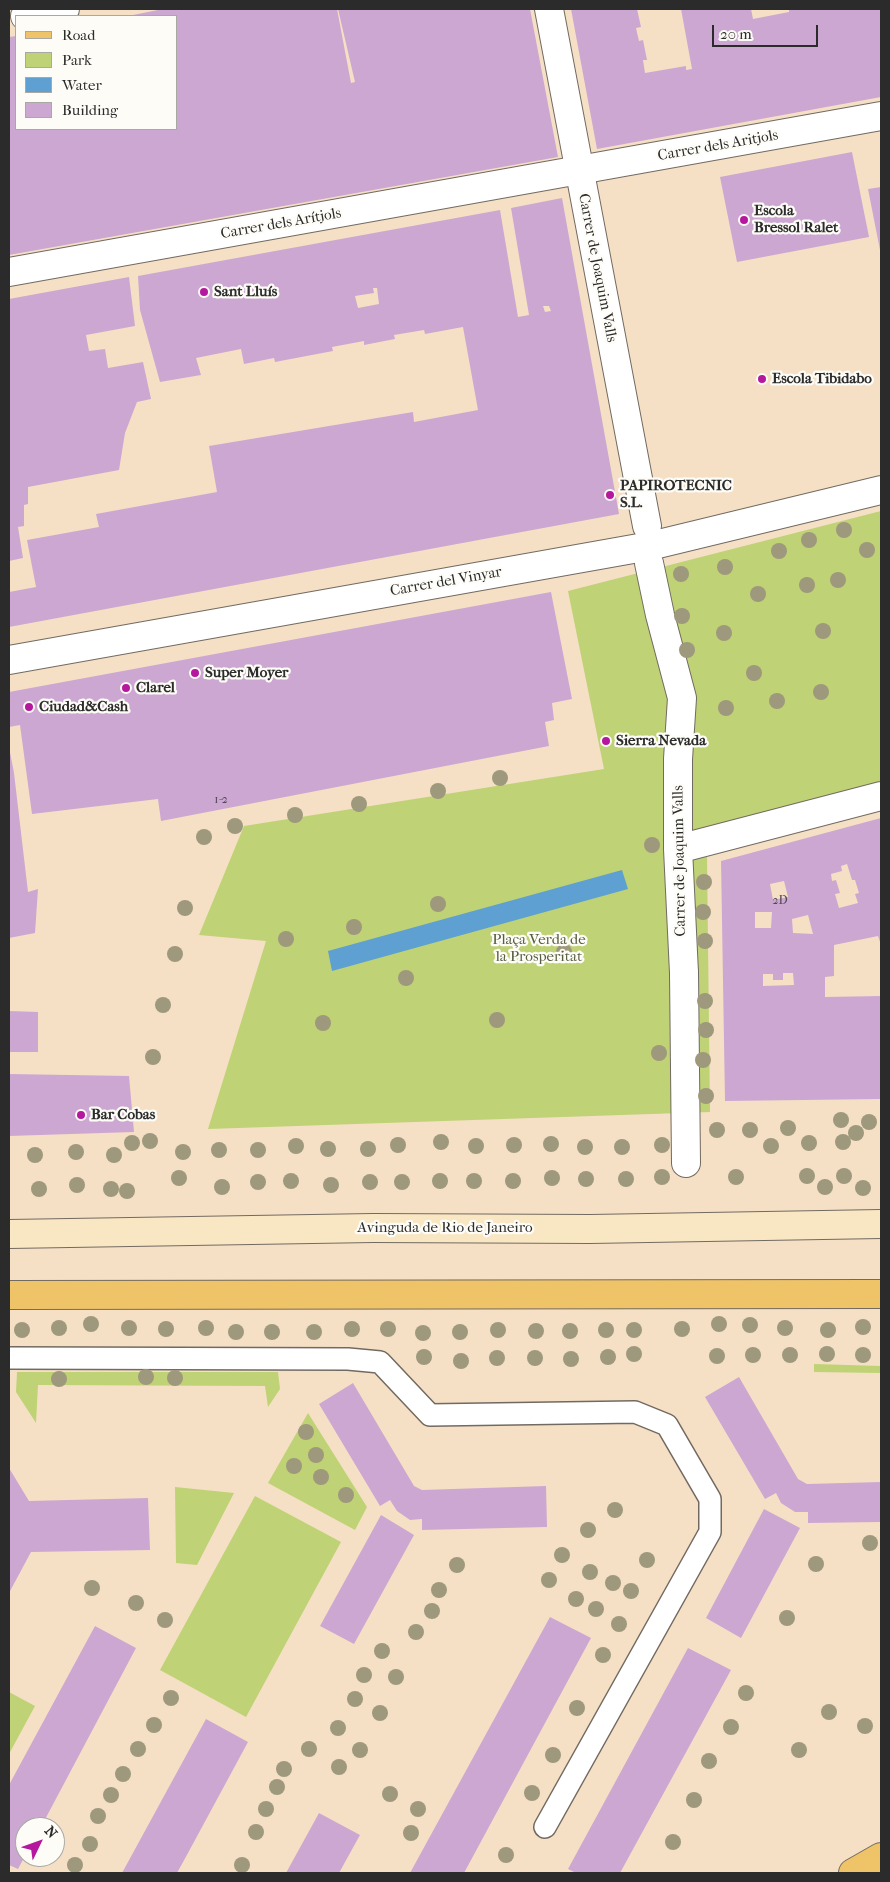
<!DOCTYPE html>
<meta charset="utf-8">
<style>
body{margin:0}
#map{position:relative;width:890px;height:1882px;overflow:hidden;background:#f5e0c5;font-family:"IM FELL French Canon",serif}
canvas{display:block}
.frame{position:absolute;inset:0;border:10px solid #2b2b2b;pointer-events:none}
.legend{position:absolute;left:15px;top:15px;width:162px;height:115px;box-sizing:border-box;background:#fdfcf7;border:1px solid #a9a8a5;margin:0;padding:6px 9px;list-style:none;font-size:15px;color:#2b2b2b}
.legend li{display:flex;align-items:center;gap:10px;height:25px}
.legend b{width:25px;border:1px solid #a9a8a5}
.north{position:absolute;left:15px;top:1817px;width:50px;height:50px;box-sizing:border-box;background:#fdfcf7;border:1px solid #a9a8a5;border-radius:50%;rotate:48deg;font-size:14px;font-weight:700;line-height:20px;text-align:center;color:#2b2b2b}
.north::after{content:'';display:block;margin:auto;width:18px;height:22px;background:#b5179e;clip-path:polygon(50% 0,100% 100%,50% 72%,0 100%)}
.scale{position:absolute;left:712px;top:25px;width:106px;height:22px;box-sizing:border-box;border:2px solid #2b2b2b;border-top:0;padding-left:6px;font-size:15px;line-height:18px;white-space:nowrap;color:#2b2b2b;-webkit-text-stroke:4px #fdfcf7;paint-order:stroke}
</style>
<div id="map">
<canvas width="890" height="1882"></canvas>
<div class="frame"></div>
<ul class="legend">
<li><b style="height:6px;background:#efc469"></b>Road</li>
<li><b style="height:14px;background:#bfd275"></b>Park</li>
<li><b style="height:14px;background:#5da0d1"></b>Water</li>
<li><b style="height:14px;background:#cca7d2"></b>Building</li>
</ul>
<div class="north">N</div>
<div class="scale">20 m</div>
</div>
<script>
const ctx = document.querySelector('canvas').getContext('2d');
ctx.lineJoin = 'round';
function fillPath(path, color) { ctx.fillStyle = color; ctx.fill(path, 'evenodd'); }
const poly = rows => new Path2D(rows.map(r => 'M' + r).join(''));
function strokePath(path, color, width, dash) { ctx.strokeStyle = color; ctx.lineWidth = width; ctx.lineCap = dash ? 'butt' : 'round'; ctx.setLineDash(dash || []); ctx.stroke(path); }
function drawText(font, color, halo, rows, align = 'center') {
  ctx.font = font + ' "IM FELL French Canon",serif'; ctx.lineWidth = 4.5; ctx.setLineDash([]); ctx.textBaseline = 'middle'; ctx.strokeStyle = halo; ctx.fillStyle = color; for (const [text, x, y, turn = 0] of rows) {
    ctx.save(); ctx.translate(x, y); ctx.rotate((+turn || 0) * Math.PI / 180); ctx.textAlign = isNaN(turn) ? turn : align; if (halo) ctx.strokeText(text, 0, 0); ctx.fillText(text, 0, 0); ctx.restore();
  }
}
fillPath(poly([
 [881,511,881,808,707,855,710,1112,208,1129,266,941,199,935,244,826,604,769,568,591],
 [814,1364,881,1366,881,1373,814,1372],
 [17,1372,278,1372,280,1389,268,1407,265,1386,38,1385,36,1423,16,1392],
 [308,1413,367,1507,355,1530,268,1483],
 [175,1487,234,1493,197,1565,176,1563],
 [255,1496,341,1542,246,1717,160,1670],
 [9,1692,35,1706,9,1754]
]), '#bfd275');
fillPath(poly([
 [622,870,628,889,332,971,328,951]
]), '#5da0d1');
fillPath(poly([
 [163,9,337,9,351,83,355,82,338,9,530,9,558,157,9,255,9,37,16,36,16,129,176,129,176,16,128,16],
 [571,9,637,9,641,27,636,28,639,41,643,40,647,60,643,60,645,73,686,66,686,70,692,69,681,9,751,9,753,19,789,12,789,9,881,9,881,97,597,149],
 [852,152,869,237,737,262,720,177],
 [881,187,881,249,880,250,868,189],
 [562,198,619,514,9,627,9,592,36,587,27,540,99,527,96,514,217,492,209,446,413,412,414,422,478,410,463,327,425,334,424,330,394,335,395,339,364,345,364,341,332,347,333,351,275,362,274,358,244,364,241,349,196,358,201,375,160,382,140,310,138,276,500,210,518,317,529,315,511,208],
 [373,288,377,288,379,304,358,308,355,296,374,293],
 [543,306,549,306,551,311,545,312],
 [129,277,135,326,86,335,89,351,105,349,108,368,143,362,151,399,137,402,125,433,119,470,28,487,28,504,24,505,24,526,18,527,23,558,9,561,9,299],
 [551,592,572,699,552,703,554,720,545,722,549,746,161,821,158,799,32,814,20,725,9,727,9,692],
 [9,747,14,773,28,892,38,889,35,933,9,938],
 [881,818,881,945,878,936,834,945,834,976,825,977,825,997,881,996,881,1099,725,1101,721,861],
 [847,864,852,880,855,880,859,893,855,894,858,903,839,908,835,894,840,893,836,880,832,881,831,874,842,871,841,866],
 [784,881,788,897,773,900,770,884],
 [755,912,772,912,771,928,755,928],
 [808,915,813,934,793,933,792,919],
 [783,973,793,973,794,985,763,986,763,974,773,974,773,980,783,980],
 [9,1011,38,1012,38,1052,9,1052],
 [9,1074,129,1076,134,1132,9,1136],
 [739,1377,798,1479,807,1484,881,1482,881,1522,808,1523,808,1512,795,1512,781,1503,776,1493,765,1499,705,1397],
 [353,1383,414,1486,422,1490,546,1486,547,1527,422,1530,422,1519,410,1520,397,1511,390,1500,380,1506,319,1404],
 [9,1468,29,1501,148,1498,150,1550,31,1552,9,1593],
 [764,1509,800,1528,741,1638,706,1618],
 [381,1515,414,1535,354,1644,320,1626],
 [550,1617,591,1638,464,1873,410,1873],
 [95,1626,136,1648,41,1827,25,1827,25,1856,18,1869,9,1865,9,1785],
 [688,1648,731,1670,620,1873,576,1873,568,1869],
 [206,1719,248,1742,188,1853,177,1873,122,1873],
 [319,1813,360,1835,339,1873,286,1873]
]), '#cca7d2');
const service = poly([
 [9,1358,348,1359,380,1362,430,1415,635,1412,667,1425,710,1499,710,1532,545,1827]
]);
const pedestrian = poly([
 [549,9,647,526],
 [649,563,660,615,682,698,678,759,678,849,684,973],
 [678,849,881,796]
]);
const minor = poly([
 [25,16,65,9],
 [9,272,881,116],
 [9,660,650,546,881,490],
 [684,973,686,1163]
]);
const secondary = poly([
 [9,1234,373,1228,590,1229,881,1224]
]);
const primary = poly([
 [9,1295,881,1294],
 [853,1873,881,1857]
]);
strokePath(service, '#726a61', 24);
strokePath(pedestrian, '#726a61', 30);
strokePath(minor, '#726a61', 30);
strokePath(secondary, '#726a61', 30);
strokePath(primary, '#726a61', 30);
strokePath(service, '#fff', 21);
strokePath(pedestrian, '#fff', 28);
strokePath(minor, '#fff', 28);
strokePath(secondary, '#f9e7c3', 28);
strokePath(primary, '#efc469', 28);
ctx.fillStyle = '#9e987c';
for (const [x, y] of [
 [844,530],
 [809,540],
 [867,550],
 [779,551],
 [725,567],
 [681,574],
 [838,580],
 [807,585],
 [758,594],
 [682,616],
 [823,631],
 [724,633],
 [687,650],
 [754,673],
 [821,692],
 [777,701],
 [726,708],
 [500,778],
 [438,791],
 [359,804],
 [295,815],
 [235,826],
 [204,837],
 [652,845],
 [704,882],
 [438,904],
 [185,908],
 [703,912],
 [354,927],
 [286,939],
 [705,941],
 [564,952],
 [175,954],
 [406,978],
 [705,1001],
 [163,1005],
 [497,1020],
 [323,1023],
 [706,1030],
 [659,1053],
 [153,1057],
 [703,1060],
 [706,1096],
 [841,1120],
 [869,1122],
 [788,1128],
 [717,1130],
 [750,1130],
 [856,1133],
 [150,1141],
 [441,1142],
 [843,1142],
 [132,1143],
 [809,1143],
 [551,1144],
 [398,1145],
 [514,1145],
 [662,1145],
 [296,1146],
 [476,1146],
 [771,1146],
 [585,1147],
 [622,1147],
 [328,1149],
 [368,1149],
 [219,1150],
 [258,1150],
 [76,1152],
 [183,1152],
 [35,1155],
 [114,1155],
 [807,1176],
 [844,1176],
 [662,1177],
 [736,1177],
 [179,1178],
 [552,1178],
 [586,1179],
 [626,1179],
 [291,1181],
 [440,1181],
 [474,1181],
 [513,1181],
 [258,1182],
 [370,1182],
 [402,1182],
 [77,1185],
 [331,1185],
 [222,1187],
 [825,1187],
 [863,1188],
 [39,1189],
 [111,1189],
 [127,1191],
 [91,1324],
 [719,1324],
 [750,1325],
 [863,1327],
 [59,1328],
 [129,1328],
 [206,1328],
 [785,1328],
 [166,1329],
 [352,1329],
 [388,1329],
 [682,1329],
 [22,1330],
 [498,1330],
 [606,1330],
 [634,1330],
 [828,1330],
 [536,1331],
 [570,1331],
 [236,1332],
 [272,1332],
 [314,1332],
 [460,1332],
 [423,1333],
 [634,1354],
 [827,1354],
 [753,1355],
 [790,1355],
 [863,1355],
 [717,1356],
 [424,1357],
 [608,1357],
 [497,1358],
 [535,1358],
 [571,1359],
 [461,1361],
 [146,1377],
 [175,1378],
 [59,1379],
 [306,1432],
 [316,1455],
 [294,1466],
 [321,1477],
 [346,1495],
 [615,1510],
 [588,1530],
 [870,1543],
 [562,1555],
 [647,1560],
 [816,1564],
 [457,1565],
 [590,1572],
 [549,1580],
 [613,1583],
 [92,1588],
 [439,1590],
 [631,1591],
 [576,1599],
 [136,1603],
 [596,1609],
 [432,1611],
 [787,1618],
 [165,1620],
 [619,1624],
 [416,1632],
 [382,1651],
 [603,1655],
 [364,1675],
 [396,1677],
 [746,1693],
 [171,1698],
 [355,1699],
 [577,1708],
 [829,1712],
 [380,1713],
 [154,1725],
 [865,1726],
 [731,1727],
 [338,1728],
 [138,1749],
 [309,1749],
 [360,1750],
 [799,1750],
 [553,1755],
 [709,1761],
 [339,1767],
 [284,1769],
 [123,1774],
 [277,1787],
 [532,1793],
 [390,1794],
 [111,1795],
 [694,1800],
 [266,1809],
 [418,1809],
 [98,1816],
 [256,1832],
 [411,1833],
 [673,1842],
 [90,1844],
 [506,1855],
 [75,1865],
 [242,1865]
]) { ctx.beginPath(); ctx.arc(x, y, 8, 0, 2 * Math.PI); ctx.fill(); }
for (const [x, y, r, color] of [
 [744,220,5,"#b5179e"],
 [204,292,5,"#b5179e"],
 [762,379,5,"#b5179e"],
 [610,495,5,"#b5179e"],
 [195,673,5,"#b5179e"],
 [126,688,5,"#b5179e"],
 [29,707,5,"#b5179e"],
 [606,741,5,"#b5179e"],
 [81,1115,5,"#b5179e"]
]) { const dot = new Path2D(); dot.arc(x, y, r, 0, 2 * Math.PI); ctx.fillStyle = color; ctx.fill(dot); strokePath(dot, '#fdfcf7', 2); }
drawText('12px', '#534a55', null, [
 ["1-2",221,800],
 ["2D",780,901]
]);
drawText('15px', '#2b2b2b', '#fdfcf7', [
 ["Carrer dels Aritjols",718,146,-10],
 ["Carrer dels Arítjols",281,224,-10],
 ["Carrer de Joaquim Valls",597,268,79],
 ["Carrer del Vinyar",446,582,-10],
 ["Carrer de Joaquim Valls",680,861,-91],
 ["Avinguda de Rio de Janeiro",445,1228]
]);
drawText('bold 15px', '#2b2b2b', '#fdfcf7', [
 ["Escola",754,211],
 ["Bressol Ralet",754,228],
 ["Sant Lluís",214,292],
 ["Escola Tibidabo",772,379],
 ["PAPIROTECNIC",620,486],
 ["S.L.",620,503],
 ["Super Moyer",205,673],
 ["Clarel",136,688],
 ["Ciudad&Cash",39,707],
 ["Sierra Nevada",616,741],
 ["Bar Cobas",91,1115]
], 'left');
drawText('15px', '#575d41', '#fdfcf7', [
 ["Plaça Verda de",539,940],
 ["la Prosperitat",539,957]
]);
</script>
